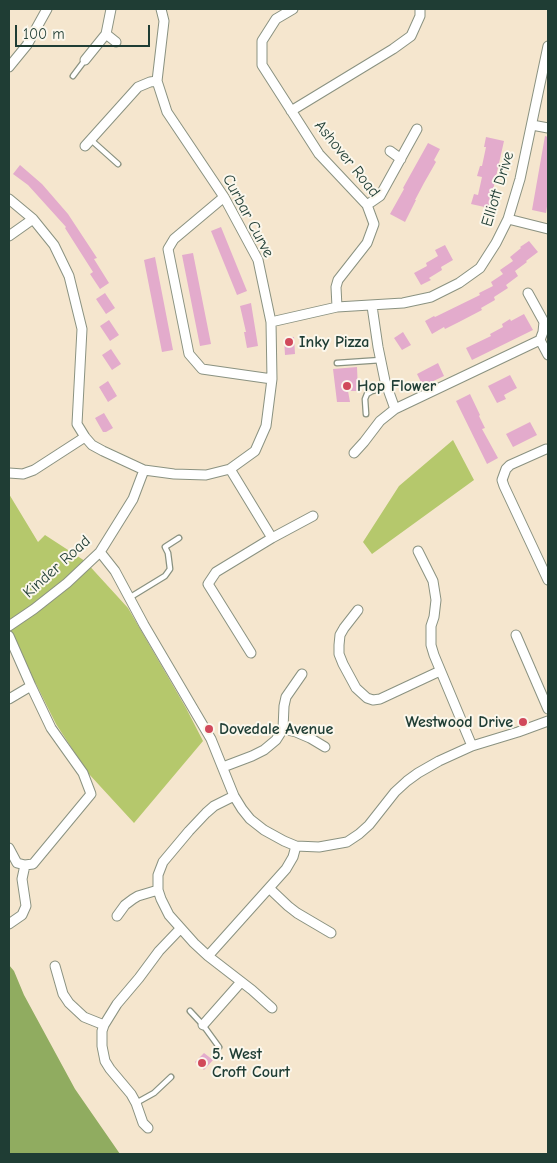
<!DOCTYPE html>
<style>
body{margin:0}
#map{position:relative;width:557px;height:1163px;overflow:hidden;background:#f5e6ce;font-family:"Comic Neue",sans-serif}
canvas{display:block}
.frame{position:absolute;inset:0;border:10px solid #1f3d34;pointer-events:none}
.scale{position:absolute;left:15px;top:25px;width:135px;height:22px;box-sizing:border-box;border:2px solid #1f3d34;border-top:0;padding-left:6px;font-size:15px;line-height:18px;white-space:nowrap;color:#1f3d34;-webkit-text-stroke:4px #fbf7ec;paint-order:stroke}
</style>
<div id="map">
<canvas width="557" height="1163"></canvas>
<div class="frame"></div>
<div class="scale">100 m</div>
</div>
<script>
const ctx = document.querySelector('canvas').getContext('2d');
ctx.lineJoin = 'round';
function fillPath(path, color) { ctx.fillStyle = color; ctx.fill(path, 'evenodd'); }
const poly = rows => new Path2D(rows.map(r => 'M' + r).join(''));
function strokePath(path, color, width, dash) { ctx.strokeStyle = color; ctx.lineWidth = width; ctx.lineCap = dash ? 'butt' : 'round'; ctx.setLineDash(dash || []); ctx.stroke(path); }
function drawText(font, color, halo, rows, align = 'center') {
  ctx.font = font + ' "Comic Neue",sans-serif'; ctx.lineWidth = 4; ctx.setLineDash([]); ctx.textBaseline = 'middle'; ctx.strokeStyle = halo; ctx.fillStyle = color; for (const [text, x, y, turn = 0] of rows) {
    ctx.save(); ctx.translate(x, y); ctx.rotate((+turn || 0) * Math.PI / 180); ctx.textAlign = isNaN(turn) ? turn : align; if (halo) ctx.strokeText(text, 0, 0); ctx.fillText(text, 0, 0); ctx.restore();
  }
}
fillPath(poly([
 [453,440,474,480,372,554,363,542,399,486],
 [9,494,38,542,45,535,85,561,128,608,186,708,203,741,134,823,88,773,56,724,36,684,9,638]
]), '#b5c86c');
fillPath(poly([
 [9,965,14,971,24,995,75,1089,120,1154,9,1154]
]), '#90ac60');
fillPath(poly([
 [545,136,548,137,548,200,546,213,532,210],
 [486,137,504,141,489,208,471,204,474,194,478,195,482,177,477,176,480,166,482,166,486,147,484,147],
 [428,143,440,149,434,160,436,162,424,183,415,200,416,200,405,222,390,214,404,189,403,188],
 [20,165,42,184,68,214,97,258,94,259,109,283,100,289,90,274,93,272,65,228,66,227,28,185,13,174],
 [221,227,247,291,237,295,211,231],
 [529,241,538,252,526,261,527,262,515,271,518,276,506,285,508,288,494,297,495,300,481,308,482,310,459,322,445,329,444,327,432,334,425,321,434,316,435,317,480,295,479,293,493,286,491,282,503,274,500,270,513,261,510,257,521,248,520,247],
 [445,245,453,260,441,267,442,270,429,278,431,280,421,285,414,273,427,266,426,263,438,256,435,250],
 [193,253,211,344,200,346,182,255],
 [155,257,173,350,162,352,144,260],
 [105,293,115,308,106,314,96,299],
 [251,303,258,346,247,348,244,332,246,332,240,306],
 [524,314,533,330,472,360,466,348,491,336,490,334,503,327,502,324,510,319,511,321],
 [109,320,119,335,110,341,100,326],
 [403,332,411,345,402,350,394,338],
 [294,337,295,354,285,355,284,338],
 [111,349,121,364,112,370,102,355],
 [438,363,444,376,423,386,417,374],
 [357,367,358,391,348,391,350,402,337,402,333,369],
 [510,375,517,388,504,395,506,399,497,403,488,386],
 [108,381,117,396,108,402,99,387],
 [470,394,480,415,479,416,485,428,482,429,498,458,487,464,456,401],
 [104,413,113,428,106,432,103,432,95,418],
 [530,422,537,435,513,447,506,434],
 [204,1053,213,1060,204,1070,195,1062]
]), '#e3abcc');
const service = poly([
 [73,76,85,60],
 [90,139,118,164],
 [337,363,381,360],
 [366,414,365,399,367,394,372,391,387,387],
 [129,598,165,576,170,569,168,553,165,547,179,538],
 [190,1011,203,1025,219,1047],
 [136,1103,154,1093,171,1077]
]);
const minor = poly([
 [293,9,276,19,262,41,262,65,319,154,367,205,374,224,367,243,338,280,336,287,337,307],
 [106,34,116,42],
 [85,60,106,34,111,9],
 [9,67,27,45,47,9],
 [291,111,393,49,411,36,420,16,420,9],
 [532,125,548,128],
 [85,146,138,87,150,82,157,81],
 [390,151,401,159],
 [224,197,174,239,168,249,189,354,202,369,272,379],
 [9,199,33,219,54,245,69,276,82,329,77,424,85,437,92,445,103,451,144,470,174,474,206,475,230,469,255,451,266,426,272,379,271,322,258,260,224,197,167,112,157,81,164,21,161,9],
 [367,205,380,196,417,129],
 [508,219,548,229],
 [9,236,33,219],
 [372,306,378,347,385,381,395,409],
 [271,322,337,307,403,303,431,297,459,283,480,268,496,243,508,219,520,179,548,46],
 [540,340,548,355],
 [546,449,510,465,506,469,502,480,504,486,548,580],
 [354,453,364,442,380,421,395,409,540,340,543,332,544,322,528,293],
 [230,469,272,538],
 [9,473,23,474,34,470,85,437],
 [418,551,433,581,436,600,434,617,431,626,431,645,434,655,472,746],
 [100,552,115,571,144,625,211,739,234,796,242,809,250,819,264,830,284,841,296,846,319,847,347,842,359,834,369,825,395,792,407,781,418,773,439,761,472,746,518,732,548,721],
 [358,610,344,628,340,635,339,645,339,654,343,664,356,688,367,698,373,700,380,699,440,671],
 [9,626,34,609,67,583,100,552,133,499,144,470],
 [516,635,548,709],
 [9,636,31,686,51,728,83,773,91,794,33,864,25,865,17,863,9,848],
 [251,653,208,584,216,572,272,538,313,516],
 [9,699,31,686],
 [283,729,296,732,310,738,325,747],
 [223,767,252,756,264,750,276,740,283,729,284,706,286,697,302,674],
 [234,796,214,806,206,813,189,831,163,862,158,875,158,890,161,899,169,915,194,943,208,956,252,990,272,1008],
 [269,888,288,906,297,913,331,933],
 [117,916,125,905,133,899,138,896,158,890],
 [9,924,22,915,26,906,22,879,25,865],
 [208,956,286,869,293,857,296,846],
 [55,966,63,994,69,1003,84,1017,104,1025],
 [203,1025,241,982],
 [148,1128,143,1123,136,1103,131,1094,110,1069,105,1061,102,1046,102,1031,104,1025,117,1004,139,978,159,951,180,929]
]);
strokePath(service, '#8a9281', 7);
strokePath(minor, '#8a9281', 11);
strokePath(service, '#fff', 4.5);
strokePath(minor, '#fff', 9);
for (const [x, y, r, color] of [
 [289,342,5,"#d1495b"],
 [347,386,5,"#d1495b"],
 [523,722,5,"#d1495b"],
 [209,729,5,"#d1495b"],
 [202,1063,5,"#d1495b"]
]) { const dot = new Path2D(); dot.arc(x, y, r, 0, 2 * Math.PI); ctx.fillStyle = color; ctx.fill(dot); strokePath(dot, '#fbf7ec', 2); }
drawText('16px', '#1f3d34', '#fbf7ec', [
 ["Ashover Road",347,159,51],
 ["Elliott Drive",498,189,-73],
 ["Curbar Curve",248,216,62],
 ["Kinder Road",57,567,-42]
]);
drawText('bold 16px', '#1f3d34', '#fbf7ec', [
 ["Inky Pizza",299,342],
 ["Hop Flower",357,386],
 ["Westwood Drive",513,722,"right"],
 ["Dovedale Avenue",219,729],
 ["5, West",212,1054],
 ["Croft Court",212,1072]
], 'left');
</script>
